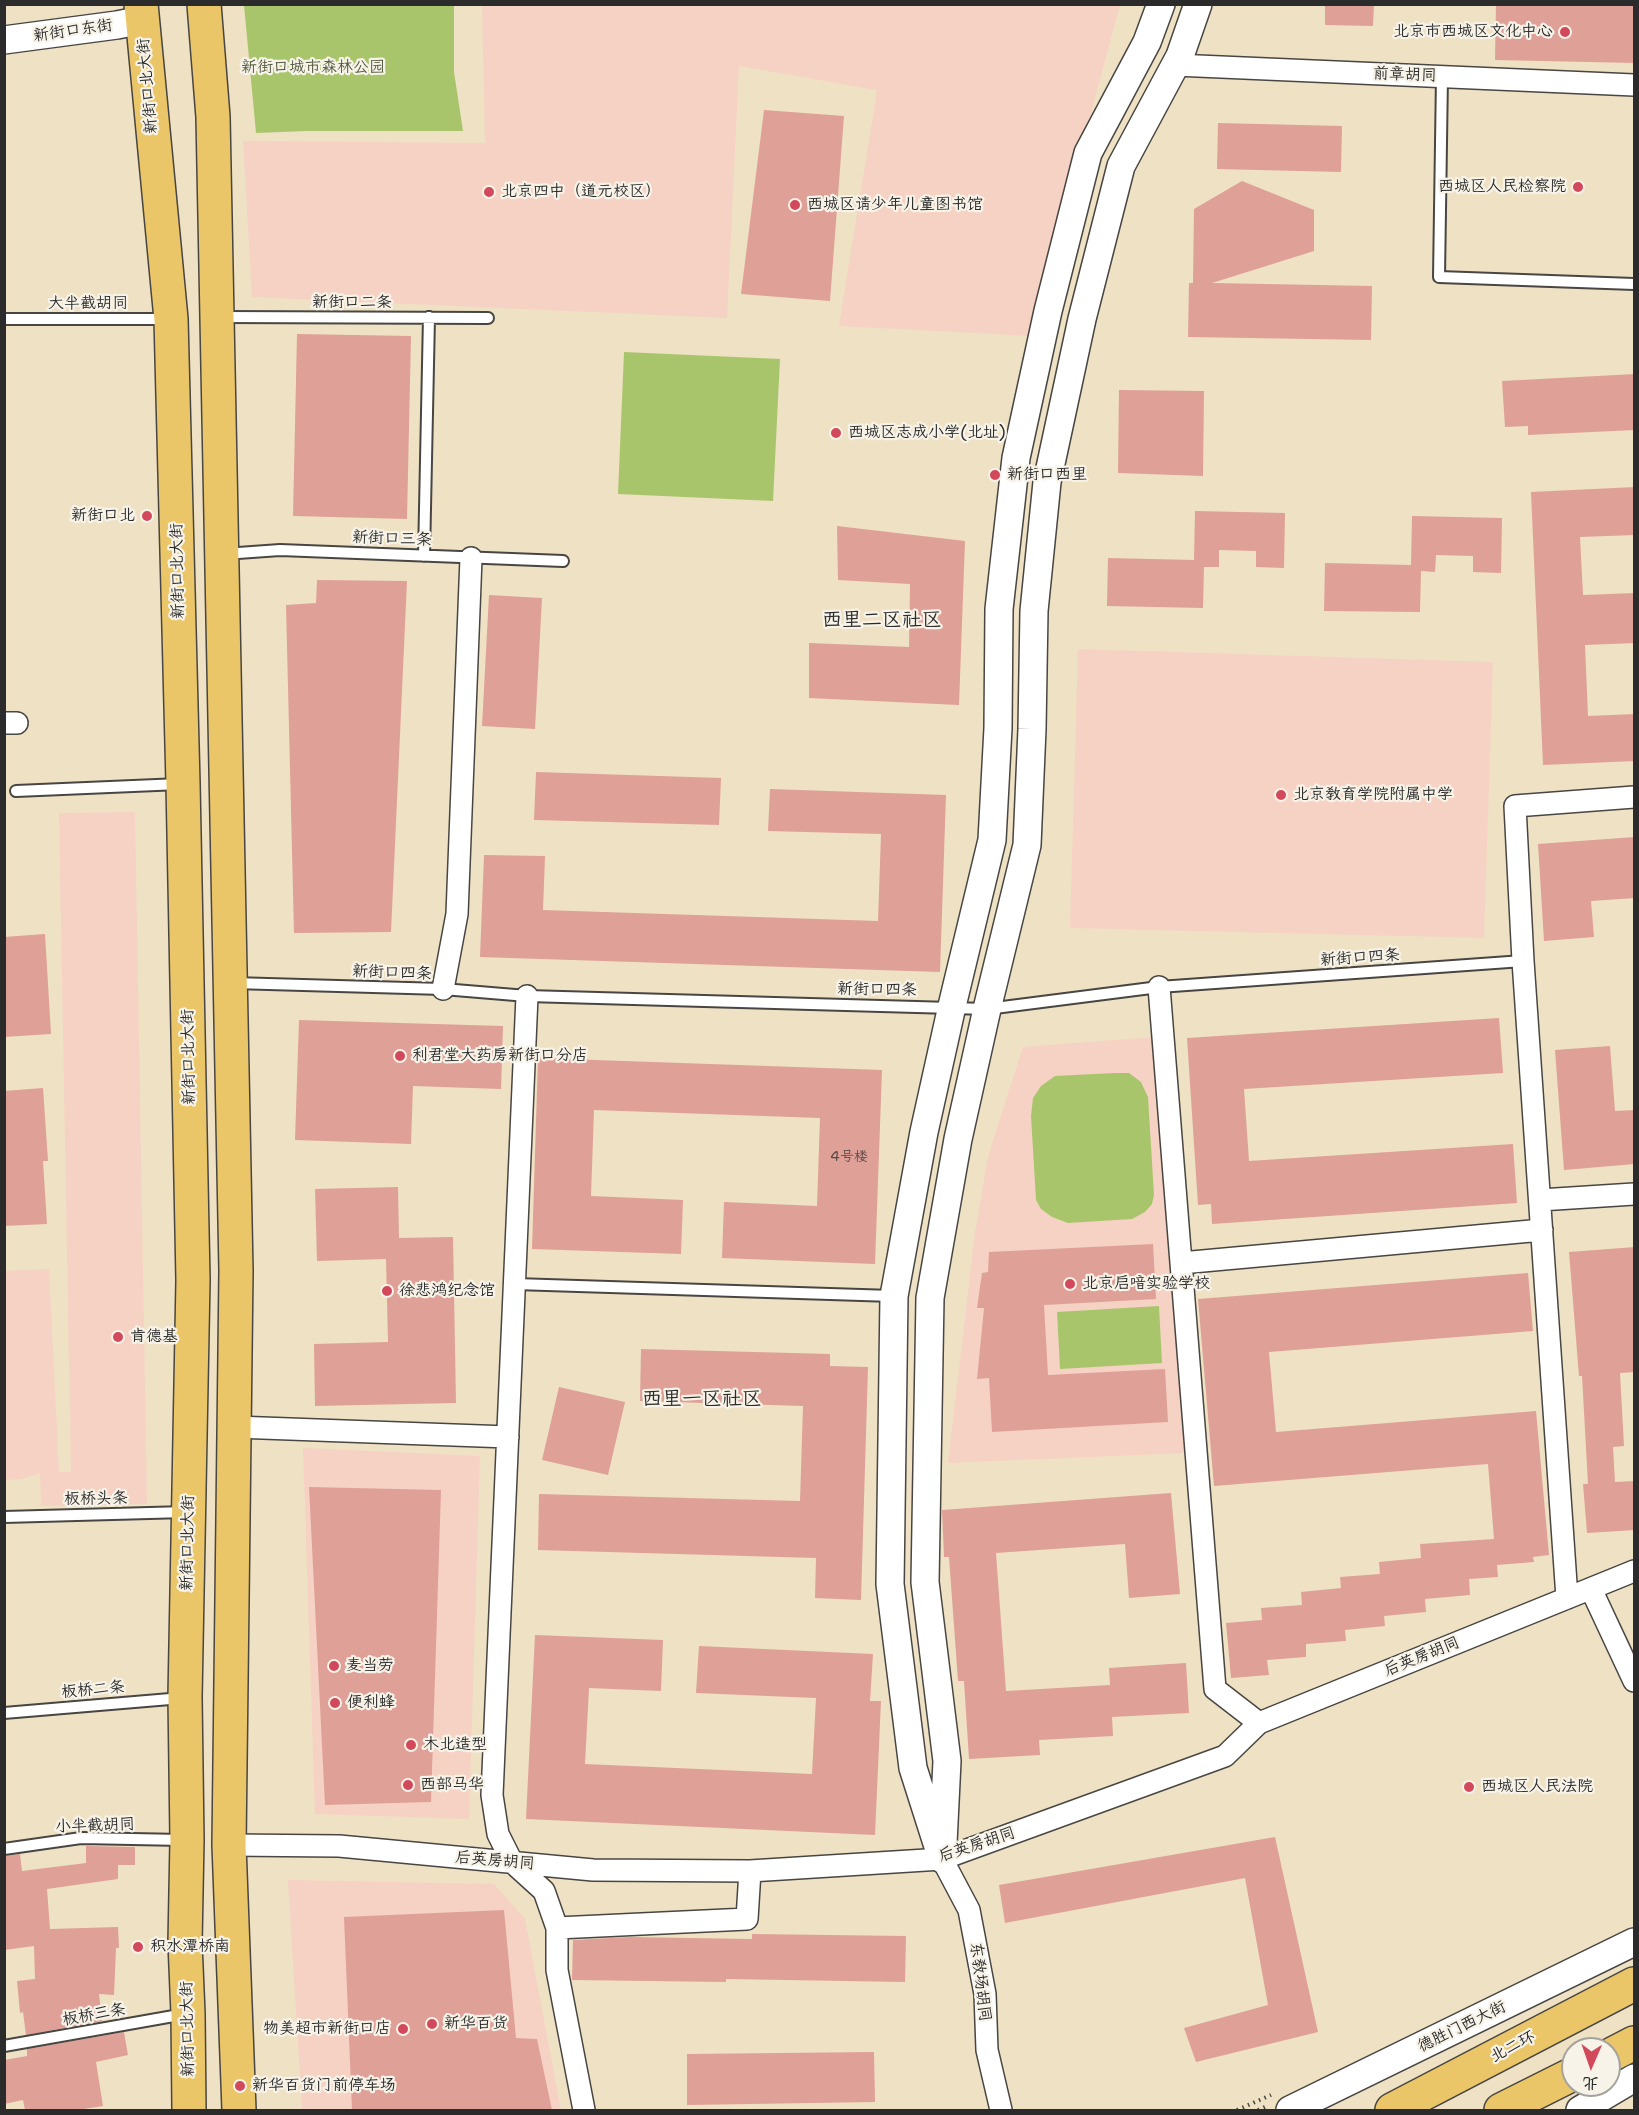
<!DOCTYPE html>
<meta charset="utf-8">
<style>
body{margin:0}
#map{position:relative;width:1639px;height:2115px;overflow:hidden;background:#efe1c4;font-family:"Shantell Sans","LXGW WenKai TC",sans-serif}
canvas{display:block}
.frame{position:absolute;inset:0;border:6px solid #2b2b2b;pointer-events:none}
.north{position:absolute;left:1561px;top:2037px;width:60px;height:60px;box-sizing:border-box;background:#f7f3e8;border:2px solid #a5a39c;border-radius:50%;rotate:182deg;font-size:16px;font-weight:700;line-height:24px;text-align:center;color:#2b2b2b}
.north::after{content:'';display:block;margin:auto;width:21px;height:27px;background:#d1495b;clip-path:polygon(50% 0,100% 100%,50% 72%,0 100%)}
</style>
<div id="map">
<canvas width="1639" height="2115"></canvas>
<div class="frame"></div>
<div class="north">北</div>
</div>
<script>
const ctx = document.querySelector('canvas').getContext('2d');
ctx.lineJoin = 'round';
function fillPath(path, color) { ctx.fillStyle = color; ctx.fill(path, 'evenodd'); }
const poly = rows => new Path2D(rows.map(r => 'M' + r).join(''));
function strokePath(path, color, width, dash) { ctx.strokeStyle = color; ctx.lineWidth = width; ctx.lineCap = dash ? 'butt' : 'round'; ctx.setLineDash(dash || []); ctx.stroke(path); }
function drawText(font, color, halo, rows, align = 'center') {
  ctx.font = font + ' "Shantell Sans","LXGW WenKai TC",sans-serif'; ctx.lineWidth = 4.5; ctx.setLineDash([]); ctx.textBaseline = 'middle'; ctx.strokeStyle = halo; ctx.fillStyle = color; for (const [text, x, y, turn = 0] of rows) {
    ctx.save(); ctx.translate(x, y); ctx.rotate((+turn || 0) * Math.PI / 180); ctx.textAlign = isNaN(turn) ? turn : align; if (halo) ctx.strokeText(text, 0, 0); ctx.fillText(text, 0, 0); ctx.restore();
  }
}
fillPath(poly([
 [482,5,1120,5,1031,336,839,326,877,90,739,66,727,318,252,297,243,141,485,143],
 [1078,649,1493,662,1484,938,1070,928],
 [135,812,147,1504,41,1506,40,1473,22,1479,5,1480,4,1271,49,1269,59,1472,71,1472,59,813],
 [1154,1037,1185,1453,948,1463,975,1232,988,1156,1023,1047],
 [303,1448,480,1456,469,1819,315,1814],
 [288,1880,494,1884,525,1919,561,2110,302,2110]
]), '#f6d2c4');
fillPath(poly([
 [244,5,454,5,454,72,463,131,307,131,256,133],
 [624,352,780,359,773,501,618,494],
 [1114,1073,1129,1073,1141,1082,1148,1097,1154,1195,1152,1204,1145,1212,1132,1219,1068,1223,1052,1217,1041,1209,1036,1200,1031,1116,1033,1098,1041,1086,1055,1076],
 [1159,1306,1162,1363,1060,1369,1057,1312]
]), '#a9c56c');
fillPath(poly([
 [1325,4,1374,4,1373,26,1325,25],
 [1496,4,1635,4,1635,63,1495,60],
 [764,110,844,116,830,301,741,294],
 [1218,123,1342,126,1341,172,1217,169],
 [1242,181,1314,210,1314,251,1212,283,1372,286,1371,340,1188,337,1189,283,1193,283,1194,209],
 [297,334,411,336,407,519,293,516],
 [1635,374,1635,430,1528,435,1528,426,1505,427,1502,381],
 [1119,390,1204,391,1203,476,1118,473],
 [1635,487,1635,535,1580,537,1583,595,1635,593,1635,643,1585,645,1588,716,1635,714,1635,761,1543,765,1531,492],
 [1195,511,1285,513,1284,568,1256,567,1256,551,1219,550,1219,567,1204,567,1203,608,1107,606,1108,558,1194,560],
 [1412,516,1502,518,1501,573,1473,572,1473,556,1436,555,1435,572,1421,571,1420,612,1324,611,1325,563,1411,565],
 [837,526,965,541,959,705,809,698,809,643,909,647,910,584,838,580],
 [317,580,407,581,391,932,294,933,286,605,316,603],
 [489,595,542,598,535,729,482,726],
 [536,772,721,778,719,825,534,820],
 [770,789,946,795,940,972,480,957,484,855,545,856,543,910,878,921,881,834,768,831],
 [1635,837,1635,898,1591,901,1594,937,1544,941,1538,844],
 [45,934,51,1034,4,1037,4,937],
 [1499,1018,1503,1073,1244,1089,1249,1161,1513,1144,1517,1203,1212,1224,1211,1204,1198,1205,1187,1038],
 [299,1020,503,1026,501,1089,413,1086,411,1144,295,1140],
 [1610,1046,1615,1111,1635,1110,1635,1164,1564,1170,1555,1050],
 [538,1058,882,1070,875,1264,722,1258,724,1202,817,1206,820,1118,594,1110,591,1196,683,1200,681,1254,532,1249],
 [43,1088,48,1161,43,1161,47,1224,4,1226,4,1091],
 [398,1187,399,1238,453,1237,456,1403,315,1406,314,1344,388,1342,386,1259,317,1261,315,1189],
 [1153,1244,1156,1299,1044,1305,1048,1375,1165,1369,1168,1422,992,1432,989,1378,977,1379,984,1308,977,1308,982,1273,988,1272,989,1252],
 [1635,1247,1635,1372,1620,1373,1624,1446,1613,1447,1615,1482,1635,1481,1635,1530,1587,1533,1583,1484,1588,1484,1582,1376,1579,1376,1569,1252],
 [1528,1273,1533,1331,1269,1352,1276,1432,1536,1411,1549,1555,1533,1557,1534,1562,1497,1565,1498,1577,1469,1579,1470,1595,1425,1599,1426,1612,1384,1616,1385,1626,1345,1630,1346,1641,1306,1644,1306,1657,1267,1660,1269,1675,1231,1678,1226,1623,1262,1620,1261,1608,1302,1605,1301,1592,1341,1588,1340,1577,1380,1574,1379,1562,1421,1558,1420,1544,1494,1539,1488,1464,1214,1486,1198,1299],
 [641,1349,830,1354,830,1366,868,1367,861,1600,815,1598,816,1558,538,1550,539,1494,800,1501,803,1406,640,1401],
 [559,1387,625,1402,608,1475,542,1460],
 [309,1487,441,1490,431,1802,325,1805],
 [1171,1493,1180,1594,1129,1598,1125,1544,996,1553,1006,1691,1110,1685,1109,1668,1186,1663,1189,1713,1112,1717,1113,1736,1039,1740,1040,1755,969,1759,964,1681,958,1681,949,1557,944,1557,942,1510],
 [535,1635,663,1640,661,1691,589,1688,585,1764,812,1774,816,1698,696,1693,699,1646,873,1654,870,1701,881,1701,875,1835,526,1819],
 [1275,1837,1318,2032,1196,2062,1184,2028,1268,2005,1245,1878,1005,1923,999,1885],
 [86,1846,135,1847,135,1865,118,1865,118,1879,47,1889,50,1929,118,1927,119,1948,116,1948,114,1995,99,1994,102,2021,26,2035,23,2012,20,2013,17,1981,35,1979,34,1946,4,1950,4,1856,20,1854,22,1871,86,1863],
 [504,1910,516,2038,537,2039,552,2110,352,2110,344,1917],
 [752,1934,906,1936,905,1982,726,1979,726,1982,572,1980,573,1940,629,1937,752,1939],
 [124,2032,128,2055,96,2062,103,2106,77,2110,25,2110,23,2100,4,2104,4,2060,27,2056,27,2049],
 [874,2052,875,2102,687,2105,687,2054]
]), '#dfa098');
const service = poly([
 [1442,76,1439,277,1634,284],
 [221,317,488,318],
 [4,319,167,319],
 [224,554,280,550,563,561],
 [424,556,429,317],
 [16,791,180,784],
 [233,983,443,989,527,996,987,1009,1159,987,1523,961],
 [515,1284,893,1296],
 [4,1517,186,1512],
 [4,1713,182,1698],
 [4,1849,81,1838,183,1840],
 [4,2046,185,2014]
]);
const minor = poly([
 [1175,65,1634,85],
 [4,723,17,723],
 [1159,987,1215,1689,1259,1723],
 [443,989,457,914,471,558],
 [527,996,492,1795,498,1834,512,1862,544,1891,557,1928,557,1970,584,2110],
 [1540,1200,1634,1194],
 [1181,1263,1542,1230],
 [235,1427,508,1437],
 [1591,1589,1634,1681],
 [1567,1598,1523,961,1515,806,1634,797],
 [229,1845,339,1846,593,1870,750,1871,942,1859,1225,1756,1259,1723,1634,1571],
 [942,1859,969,1910,985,1994,987,2050,1001,2110],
 [557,1928,747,1919,750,1871]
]);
const tertiary = poly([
 [4,40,117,25,142,20],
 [943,1843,947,1761,925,1582,930,1298,958,1139,987,1009,1027,845,1032,729,1034,611,1047,482,1082,319,1121,166,1180,56,1198,4],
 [942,1859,913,1768,890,1584,894,1296,924,1132,952,1006,992,840,998,728,999,609,1016,458,1048,311,1088,153,1147,42,1161,4],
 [1290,2110,1634,1942],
 [1580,2110,1634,2078]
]);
const primary = poly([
 [141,4,171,319,183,784,193,1280,185,1697,187,1840,185,1943,188,2014,189,2110],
 [204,4,213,117,236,1271,229,1845,239,2110]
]);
const trunk = poly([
 [1609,2056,1634,2043],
 [1392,2110,1634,1984],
 [1501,2110,1573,2074]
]);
strokePath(service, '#484642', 14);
strokePath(minor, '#484642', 24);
strokePath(tertiary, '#484642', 30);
strokePath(primary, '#484642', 36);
strokePath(trunk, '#484642', 36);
strokePath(poly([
 [1237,2110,1271,2095],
 [1258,2110,1267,2106]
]), '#484642', 4, [1.5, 4.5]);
strokePath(service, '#fff', 10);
strokePath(minor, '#fff', 21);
strokePath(tertiary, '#fff', 27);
strokePath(primary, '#ebc669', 33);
strokePath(trunk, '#ebc669', 33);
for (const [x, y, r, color] of [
 [1565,32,6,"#d1495b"],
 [1578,187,6,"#d1495b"],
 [489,192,6,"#d1495b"],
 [795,205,6,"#d1495b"],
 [836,433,6,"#d1495b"],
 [995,475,6,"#d1495b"],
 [147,516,6,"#d1495b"],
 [1281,795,6,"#d1495b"],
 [400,1056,6,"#d1495b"],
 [1070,1284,6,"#d1495b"],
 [387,1291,6,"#d1495b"],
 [118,1337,6,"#d1495b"],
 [334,1666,6,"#d1495b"],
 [335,1703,6,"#d1495b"],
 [411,1745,6,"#d1495b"],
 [408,1785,6,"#d1495b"],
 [1469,1787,6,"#d1495b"],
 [138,1947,6,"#d1495b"],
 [432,2024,6,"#d1495b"],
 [403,2029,6,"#d1495b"],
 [240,2086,6,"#d1495b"]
]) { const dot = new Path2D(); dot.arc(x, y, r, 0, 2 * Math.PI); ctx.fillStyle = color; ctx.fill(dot); strokePath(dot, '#f7f3e8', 2); }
drawText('14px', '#584846', null, [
 ["4号楼",849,1157]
]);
drawText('16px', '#2b2b2b', '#f7f3e8', [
 ["新街口东街",73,31,-8],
 ["前章胡同",1405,75,2],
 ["新街口北大街",148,86,-95],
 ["新街口二条",352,303],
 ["大半截胡同",88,304],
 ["新街口三条",392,539,2],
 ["新街口北大街",178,571,-91],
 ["新街口四条",1360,958,-4],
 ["新街口四条",392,973,2],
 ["新街口四条",877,990,1],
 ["新街口北大街",189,1057,-91],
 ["板桥头条",96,1499,-1],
 ["新街口北大街",188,1543,-89],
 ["后英房胡同",1422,1657,-22],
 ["板桥二条",93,1690,-5],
 ["小半截胡同",95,1826,-2],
 ["后英房胡同",977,1845,-18],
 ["后英房胡同",495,1861,5],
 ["东教场胡同",980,1982,83],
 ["板桥三条",94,2015,-10],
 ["德胜门西大街",1462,2027,-26],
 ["新街口北大街",188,2029,-91],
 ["北二环",1513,2047,-28]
]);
drawText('16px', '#2b2b2b', '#f7f3e8', [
 ["北京市西城区文化中心",1553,32,"right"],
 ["西城区人民检察院",1566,187,"right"],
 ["北京四中（道元校区）",501,192],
 ["西城区请少年儿童图书馆",807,205],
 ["西城区志成小学(北址)",848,433],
 ["新街口西里",1007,475],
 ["新街口北",135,516,"right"],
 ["北京教育学院附属中学",1293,795],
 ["利君堂大药房新街口分店",412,1056],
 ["北京启喑实验学校",1082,1284],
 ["徐悲鸿纪念馆",399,1291],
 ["肯德基",130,1337],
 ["麦当劳",346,1666],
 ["便利蜂",347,1703],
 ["木北造型",423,1745],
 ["西部马华",420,1785],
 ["西城区人民法院",1481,1787],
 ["积水潭桥南",150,1947],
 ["新华百货",444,2024],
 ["物美超市新街口店",391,2029,"right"],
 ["新华百货门前停车场",252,2086]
], 'left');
drawText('16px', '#51593e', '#f7f3e8', [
 ["新街口城市森林公园",313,68]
]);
drawText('20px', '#2b2b2b', '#f7f3e8', [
 ["西里二区社区",882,621],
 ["西里一区社区",702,1400]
]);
</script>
